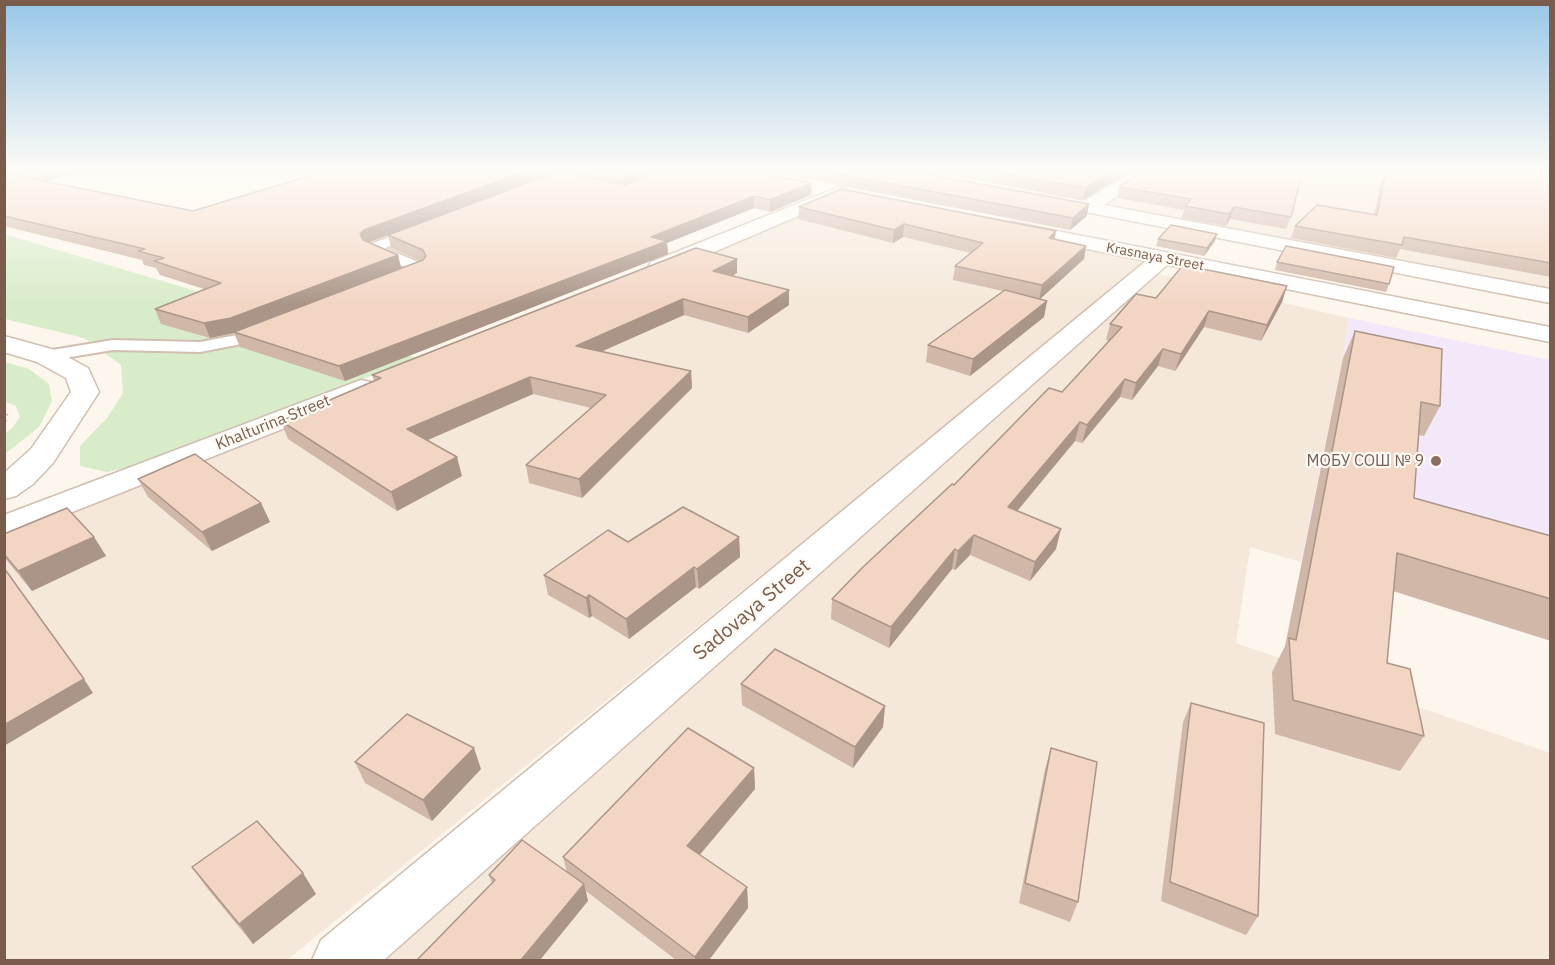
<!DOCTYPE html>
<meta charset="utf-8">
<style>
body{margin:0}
#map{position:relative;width:1555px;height:965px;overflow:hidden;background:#fdf6ec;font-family:"IBM Plex Sans",sans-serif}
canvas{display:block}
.frame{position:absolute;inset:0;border:6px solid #7a5c4d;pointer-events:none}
</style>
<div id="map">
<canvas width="1555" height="965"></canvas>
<div class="frame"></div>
</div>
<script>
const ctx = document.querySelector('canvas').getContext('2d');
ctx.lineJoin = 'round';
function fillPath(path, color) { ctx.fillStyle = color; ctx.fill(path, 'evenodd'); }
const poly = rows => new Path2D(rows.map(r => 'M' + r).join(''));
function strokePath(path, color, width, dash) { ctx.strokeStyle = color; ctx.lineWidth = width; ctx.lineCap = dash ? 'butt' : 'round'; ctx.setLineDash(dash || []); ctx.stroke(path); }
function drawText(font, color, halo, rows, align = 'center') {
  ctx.font = font + ' "IBM Plex Sans",sans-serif'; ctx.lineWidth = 4.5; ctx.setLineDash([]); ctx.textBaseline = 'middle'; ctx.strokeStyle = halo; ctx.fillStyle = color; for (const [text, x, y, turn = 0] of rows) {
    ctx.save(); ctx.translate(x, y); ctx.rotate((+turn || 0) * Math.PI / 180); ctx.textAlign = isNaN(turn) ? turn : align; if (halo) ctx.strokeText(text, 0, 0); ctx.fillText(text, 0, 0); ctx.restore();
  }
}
fillPath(poly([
 [1163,170,1550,170,1550,290,1104,206],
 [844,197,1149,260,287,960,5,960,5,539],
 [1159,274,1349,318,1343,358,1301,562,1250,547,1236,643,1550,753,1550,960,371,960]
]), '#f5e8da');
fillPath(poly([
 [1349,318,1550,360,1550,641,1301,562,1343,358]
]), '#f3e8fa');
fillPath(poly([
 [4,234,240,304,417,358,151,462,107,472,80,466,80,446,107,418,123,393,121,365,84,338,5,319],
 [5,362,29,369,49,384,52,401,39,427,5,454,5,434,12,428,20,417,16,406,5,402]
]), '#d8ecc9');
const service = poly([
 [416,227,423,231,421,234,385,248,425,265,427,268,425,271,407,278,397,278,394,275,397,272,407,268,368,251,366,248,368,245,416,227],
 [265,325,271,326,274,330,271,334,247,343,200,352,113,350,46,361,40,360,37,356,40,352,46,351,113,340,200,342,237,335,265,325]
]);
const minor = poly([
 [1136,170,1156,170,1104,205,1550,289,1550,303,1045,204,1039,203,1036,199,1039,195,1045,194,1084,201,1136,170],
 [839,187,845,188,848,192,845,196,667,272,659,274,651,272,648,267,651,262,839,187],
 [1011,222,1550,327,1550,342,1167,265,384,960,312,960,321,940,1146,261,1004,232,1001,228,1004,224,1011,222],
 [361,380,371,382,375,388,371,394,4,539,4,515,361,380]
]);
const tertiary = poly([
 [4,336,55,350,88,368,99,392,53,463,33,484,16,496,4,499,4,473,31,449,71,392,66,378,37,362,4,352,4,336]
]);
strokePath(service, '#d1beb0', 4);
strokePath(minor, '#d1beb0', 3);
strokePath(tertiary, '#d1beb0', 3);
strokePath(poly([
 [128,170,140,175]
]), '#d9b8a5', 2, [1, 2]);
strokePath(poly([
 [4,410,7,411,4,425]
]), '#d9b8a5', 4, [1.5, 4.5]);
fillPath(service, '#fff');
fillPath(minor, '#fff');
fillPath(tertiary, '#fff');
fillPath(poly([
 [4,170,87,170,46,181,193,211,328,170,659,170,625,184,602,180,626,185,811,195,770,212,754,208,667,243,668,254,345,381,240,347,234,333,210,338,161,324,155,309,204,289,160,275,156,268,144,265,142,260,4,226],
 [554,172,556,172,388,235,391,248,420,261,401,268,398,255,369,242],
 [760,170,905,170,1087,216,1070,230],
 [923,170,1132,170,1083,200],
 [1384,170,1551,170,1551,277,1400,249,1396,258,1291,238,1295,226,1374,214],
 [1119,187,1291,217,1286,229,1230,219,1226,226,1182,218,1184,210,1117,198],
 [799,207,1055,239,1086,246,1084,259,1040,299,1047,301,1044,317,970,376,926,362,928,345,1003,291,953,280,955,266,971,253,903,237,893,243,798,219],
 [1158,239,1215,241,1204,256,1156,246],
 [1277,262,1389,284,1386,292,1275,270],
 [737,273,733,276,789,290,789,305,748,333,684,315,602,351,691,371,692,388,582,498,529,483,526,465,591,408,533,394,427,440,462,476,397,511,288,439,281,421,374,381,372,375],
 [1287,286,1282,302,1261,341,1204,327,1175,371,1158,366,1132,400,1120,397,1082,443,1075,441,1017,511,1056,549,1030,581,970,555,955,570,952,569,889,648,831,619,832,599,954,485,1062,392,1109,341,1106,340,1110,324,1156,298],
 [1355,331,1440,406,1424,436,1419,435,1414,498,1551,536,1551,641,1393,591,1387,663,1424,736,1400,771,1275,734,1272,672,1285,646,1343,358],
 [138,479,261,503,270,522,212,551,148,497],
 [4,534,94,537,106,556,32,591,4,557],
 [739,537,740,557,699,589,696,587,629,639,592,616,589,618,548,595,544,575,628,542],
 [741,684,885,706,883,727,853,768,742,705],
 [1191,703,1258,916,1246,935,1161,901,1183,722],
 [1051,748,1078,902,1070,922,1019,903,1045,769],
 [355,762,481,769,432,821,365,783],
 [754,768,755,789,700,855,747,887,748,908,709,960,676,960,586,891,588,901,492,883,489,875,567,872,563,857],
 [192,867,316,894,253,944,207,888]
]), '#d1b7a8');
fillPath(poly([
 [41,170,87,170,46,181],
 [529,170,554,170,554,172,367,243,364,247,360,234,364,230],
 [631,170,659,170,625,184,624,173],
 [1116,170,1132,170,1083,200,1085,188],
 [812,183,811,195,770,212,770,200],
 [754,196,754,208,667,243,668,254,345,381,339,366,651,237],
 [1089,204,1087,216,1070,230,1073,218],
 [1234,207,1230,219,1226,226,1229,214],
 [904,224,903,237,893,243,894,230],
 [1056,231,1054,244,1049,238],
 [1217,234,1215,241,1204,256,1207,248],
 [1086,246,1084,259,1039,300,1042,285],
 [398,255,401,268,234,332,234,333,210,338,204,323],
 [737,259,737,273,714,285,713,271],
 [1287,286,1282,302,1261,341,1267,325],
 [789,290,789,305,748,333,748,317],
 [683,299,684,315,578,362,576,346],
 [1047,301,1044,317,970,376,973,359],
 [1209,311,1204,327,1175,371,1181,354],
 [1163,349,1158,366,1132,400,1136,383],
 [691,371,692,388,582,498,579,479],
 [530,377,533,394,412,447,407,429],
 [1125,379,1120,397,1082,443,1087,425],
 [1080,422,1075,441,1004,527,1008,507],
 [457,457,462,476,397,511,391,492],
 [261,503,270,522,212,551,202,532],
 [1061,529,1056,549,1030,581,1035,562],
 [974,535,970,555,955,570,958,551],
 [94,537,106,556,32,591,18,571],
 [739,537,740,557,699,589,697,569],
 [955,549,952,569,889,648,891,627],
 [694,567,696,587,629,639,626,619],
 [589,595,592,616,589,618,586,598],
 [84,679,93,693,4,746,4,725],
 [885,706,883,727,853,768,855,747],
 [474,748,481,769,432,821,423,800],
 [754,768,755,789,689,867,687,846],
 [303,873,316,894,253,944,239,924],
 [584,884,588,901,540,960,521,960],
 [747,887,748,908,709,960,695,960,695,957]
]), '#aa9588');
const building = poly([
 [328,170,529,170,364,230,360,234,363,240,398,255,231,318,204,323,155,309,221,283,154,261,164,258,138,251,145,249,4,216,4,173,193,211,328,170],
 [607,170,631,170,624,173,607,170],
 [661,170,741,170,812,183,770,200,754,196,651,237,667,241,339,366,234,332,423,260,426,256,423,250,388,235,559,171,626,185,661,170],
 [817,170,905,170,1089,204,1073,218,817,170],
 [984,170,1116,170,1085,188,984,170],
 [1146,170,1303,170,1291,217,1234,207,1229,214,1185,206,1191,199,1119,187,1146,170],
 [1386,170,1551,170,1551,263,1404,237,1402,245,1295,226,1317,205,1377,215,1386,170],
 [841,189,1056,231,1049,238,1086,246,1042,285,955,266,983,243,904,224,894,230,799,207,841,189],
 [1171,225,1217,234,1207,248,1158,239,1171,225],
 [1286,246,1394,267,1389,284,1277,262,1286,246],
 [696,248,737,259,713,271,789,290,748,317,683,299,576,346,691,371,579,479,526,465,606,395,530,377,407,429,457,457,391,492,281,421,381,378,372,375,696,248],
 [1183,265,1287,286,1267,325,1209,311,1181,354,1163,349,1136,383,1125,379,1087,425,1080,422,1008,507,1061,529,1035,562,974,535,958,551,955,549,891,627,832,599,863,567,952,484,954,485,1049,388,1062,392,1122,327,1110,324,1136,294,1156,298,1183,265],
 [1005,290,1047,301,973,359,928,345,1005,290],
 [1355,331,1442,349,1440,406,1421,402,1414,498,1551,536,1551,599,1397,553,1387,663,1410,669,1424,736,1293,700,1289,638,1296,640,1355,331],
 [195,454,261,503,202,532,138,479,195,454],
 [683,507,739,537,697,569,694,567,626,619,589,595,586,598,544,575,608,530,628,542,683,507],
 [67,508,94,537,18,571,4,554,4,534,67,508],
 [4,568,84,679,4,725,4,568],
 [775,649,885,706,855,747,741,684,775,649],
 [1191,703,1264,723,1258,916,1170,882,1191,703],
 [407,714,474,748,423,800,355,762,407,714],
 [688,728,754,768,687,846,747,887,695,957,563,857,688,728],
 [1051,748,1097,762,1078,902,1025,883,1051,748],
 [257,821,303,873,239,924,192,867,257,821],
 [522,840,584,884,521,960,417,960,495,880,489,875,522,840]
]);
fillPath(building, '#f3d5c3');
strokePath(building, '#aa9588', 1.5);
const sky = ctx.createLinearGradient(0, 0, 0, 305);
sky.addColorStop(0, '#97c7e8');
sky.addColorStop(0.56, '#fefbf6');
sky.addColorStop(1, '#fefbf600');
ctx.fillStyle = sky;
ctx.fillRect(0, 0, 1555, 305);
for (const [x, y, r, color] of [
 [1436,461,6,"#8d6e63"]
]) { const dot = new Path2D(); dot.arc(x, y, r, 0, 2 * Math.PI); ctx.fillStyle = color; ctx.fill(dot); strokePath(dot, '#fffaf3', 2); }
drawText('14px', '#7a5c4d', '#fffaf3', [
 ["Krasnaya Street",1155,257,11]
]);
drawText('16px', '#7a5c4d', '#fffaf3', [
 ["Khalturina Street",273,423,-22]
]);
drawText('16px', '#785e54', '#fffaf3', [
 ["МОБУ СОШ № 9",1424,461]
], 'right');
drawText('20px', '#7a5c4d', '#fffaf3', [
 ["Sadovaya Street",752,610,-40]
]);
</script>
